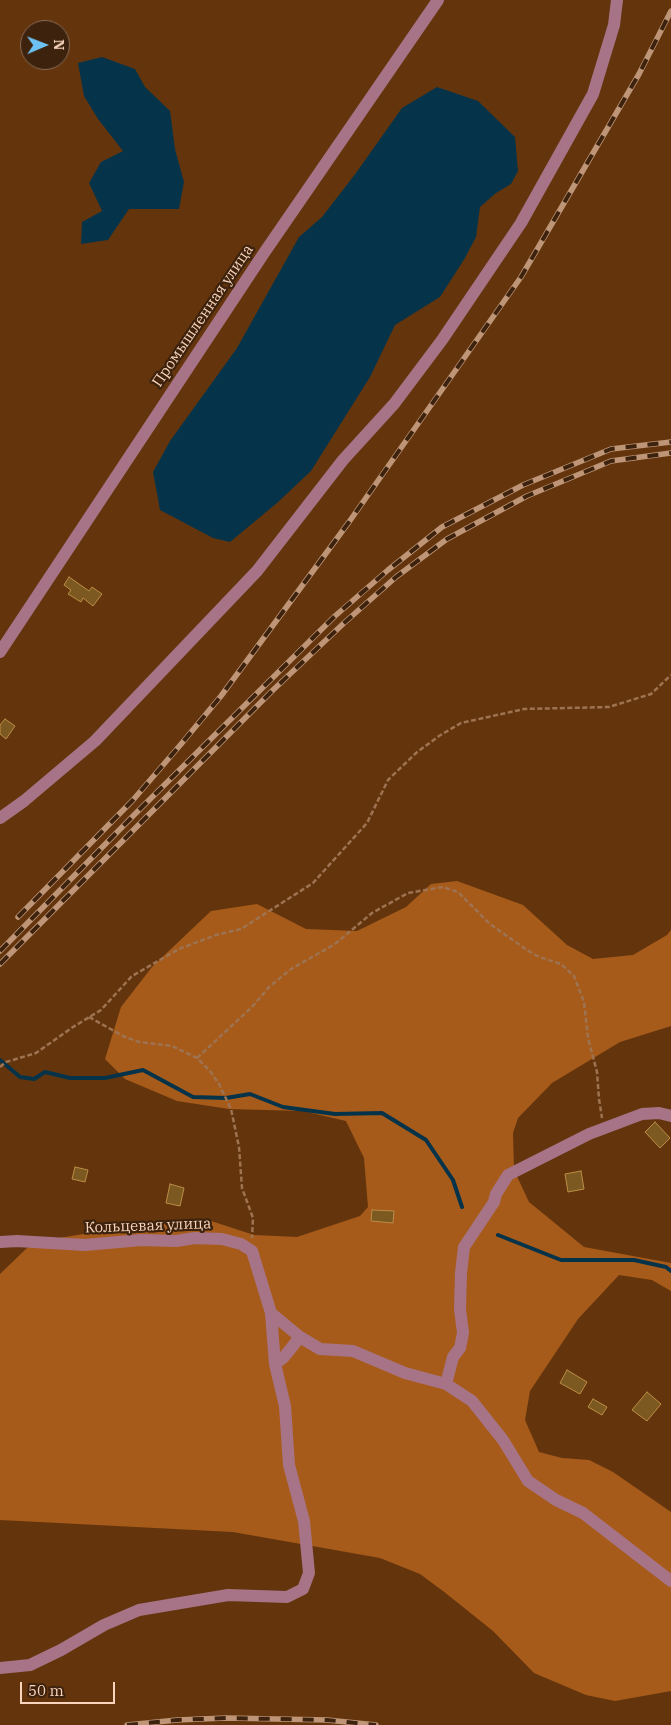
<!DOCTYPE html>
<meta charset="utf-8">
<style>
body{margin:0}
#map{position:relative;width:671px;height:1725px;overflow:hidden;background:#64350d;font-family:"IBM Plex Serif",serif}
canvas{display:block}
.north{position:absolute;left:20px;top:20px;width:50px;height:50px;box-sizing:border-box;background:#3d220d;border:1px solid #886953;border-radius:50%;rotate:89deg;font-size:14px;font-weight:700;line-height:20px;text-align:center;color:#f9d4bc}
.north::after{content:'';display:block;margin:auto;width:18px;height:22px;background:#6dc2f3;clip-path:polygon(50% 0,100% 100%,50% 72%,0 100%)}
.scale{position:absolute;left:20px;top:1682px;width:95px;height:22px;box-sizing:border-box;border:2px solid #f9d4bc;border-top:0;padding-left:6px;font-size:15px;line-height:18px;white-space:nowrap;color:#f9d4bc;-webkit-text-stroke:4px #3d220d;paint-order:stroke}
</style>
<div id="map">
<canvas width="671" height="1725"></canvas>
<div class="north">N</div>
<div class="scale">50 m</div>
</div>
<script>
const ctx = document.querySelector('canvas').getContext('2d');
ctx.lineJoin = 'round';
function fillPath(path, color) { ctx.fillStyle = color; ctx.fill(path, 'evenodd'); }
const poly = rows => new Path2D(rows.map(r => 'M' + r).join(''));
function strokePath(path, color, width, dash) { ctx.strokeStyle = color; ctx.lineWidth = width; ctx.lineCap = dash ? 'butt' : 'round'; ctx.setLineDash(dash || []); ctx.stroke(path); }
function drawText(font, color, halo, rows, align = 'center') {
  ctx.font = font + ' "IBM Plex Serif",serif'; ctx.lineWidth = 4.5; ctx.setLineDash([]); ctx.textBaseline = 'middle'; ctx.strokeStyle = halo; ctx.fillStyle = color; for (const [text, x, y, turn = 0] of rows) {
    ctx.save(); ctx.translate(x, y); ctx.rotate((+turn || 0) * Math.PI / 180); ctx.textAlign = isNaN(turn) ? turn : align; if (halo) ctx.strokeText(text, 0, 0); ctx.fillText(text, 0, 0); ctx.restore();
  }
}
fillPath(poly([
 [457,881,523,905,567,945,593,959,633,955,667,935,671,930,671,1026,620,1042,552,1083,518,1118,513,1133,514,1170,529,1202,584,1247,671,1263,671,1291,652,1280,619,1275,578,1319,530,1391,525,1420,539,1452,562,1458,589,1460,613,1472,671,1512,671,1691,615,1701,586,1695,534,1673,493,1631,443,1591,420,1574,380,1558,233,1532,0,1520,0,1274,27,1248,53,1239,156,1222,211,1221,254,1235,297,1237,360,1216,368,1207,364,1158,346,1121,303,1111,229,1109,177,1101,125,1079,105,1059,121,1007,152,967,211,911,257,904,306,929,357,931,406,907,431,884]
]), '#a75b1b');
fillPath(poly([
 [102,57,135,69,145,87,170,111,175,149,184,182,179,209,129,209,108,240,81,244,82,222,102,211,89,183,101,162,123,151,98,119,84,96,78,63],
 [437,87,478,101,515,137,518,171,511,184,496,193,480,207,476,237,465,258,440,297,395,325,370,377,311,471,277,503,230,542,213,538,160,510,153,472,170,441,237,348,299,237,322,217,356,173,402,108]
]), '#05344a');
strokePath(poly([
 [0,1060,20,1077,34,1079,45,1072,70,1078,105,1078,143,1070,193,1097,226,1098,250,1094,283,1107,335,1114,382,1113,426,1140,453,1180,462,1207],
 [498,1235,561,1260,634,1260,666,1267,671,1271]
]), '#05344a', 4);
const building = poly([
 [69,577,89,591,92,587,102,594,93,606,83,598,81,602,68,594,71,590,64,585,69,577],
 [5,719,15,726,6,739,0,734,0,725,5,719],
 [655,1122,670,1138,660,1148,645,1132,655,1122],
 [75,1167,88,1170,85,1182,72,1179,75,1167],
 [581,1171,584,1189,568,1192,565,1174,581,1171],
 [170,1184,184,1188,180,1206,166,1203,170,1184],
 [372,1210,394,1211,393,1223,371,1221,372,1210],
 [567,1370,587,1382,580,1394,560,1383,567,1370],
 [647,1392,661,1404,647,1421,632,1410,647,1392],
 [593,1399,607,1407,602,1415,588,1407,593,1399]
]);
fillPath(building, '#7c5921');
strokePath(building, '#bc8d46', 1);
strokePath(poly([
 [89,1017,123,1036,139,1042,172,1046,197,1058,210,1071,219,1084,231,1109,239,1147,242,1188,253,1218,252,1238],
 [197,1058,252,1007,269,987,291,969,335,944,372,913,408,893,443,887,458,892,490,924,527,950,539,957,561,964,574,976,584,1002,588,1038,597,1072,599,1099,602,1118],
 [0,1067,6,1062,36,1053,73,1027,101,1010,132,976,179,949,216,935,241,929,313,883,367,823,388,780,416,753,439,736,461,723,524,709,609,707,651,694,671,675]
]), '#9e7351', 2.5, [5, 2.5]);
strokePath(poly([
 [0,652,264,253,438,0],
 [0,818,24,801,95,741,257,571,343,460,394,404,442,340,521,223,593,94,614,25,617,0],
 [0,1242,17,1241,85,1245,141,1240,176,1241,195,1238,222,1239,241,1244,252,1251,271,1313,300,1337,320,1349,353,1351,405,1373,446,1384,472,1401,503,1440,528,1481,556,1500,583,1513,671,1581],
 [275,1364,284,1357,300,1337],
 [446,1384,453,1357,460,1348,463,1333,460,1309,461,1273,464,1247,494,1202,496,1194,508,1175,589,1134,642,1114,659,1113,671,1116],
 [0,1668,30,1665,61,1650,104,1625,139,1610,228,1595,287,1597,303,1589,309,1573,304,1521,289,1465,285,1406,275,1364,271,1313]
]), '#a77487', 12);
const rail = poly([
 [18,917,133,800,182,743,221,696,349,522,521,277,639,74,671,11],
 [0,951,134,815,335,616,388,570,442,527,523,485,611,449,671,442],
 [0,964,273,690,344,623,396,577,447,539,527,496,611,461,671,453],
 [127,1725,177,1720,226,1718,327,1720,376,1725]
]);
strokePath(rail, '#be9577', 5.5);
strokePath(rail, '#3d220d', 4, [11]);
drawText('15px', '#f9d4bc', '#3d220d', [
 ["Промышленная улица",203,316,-56],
 ["Кольцевая улица",148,1226,-2]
]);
</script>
